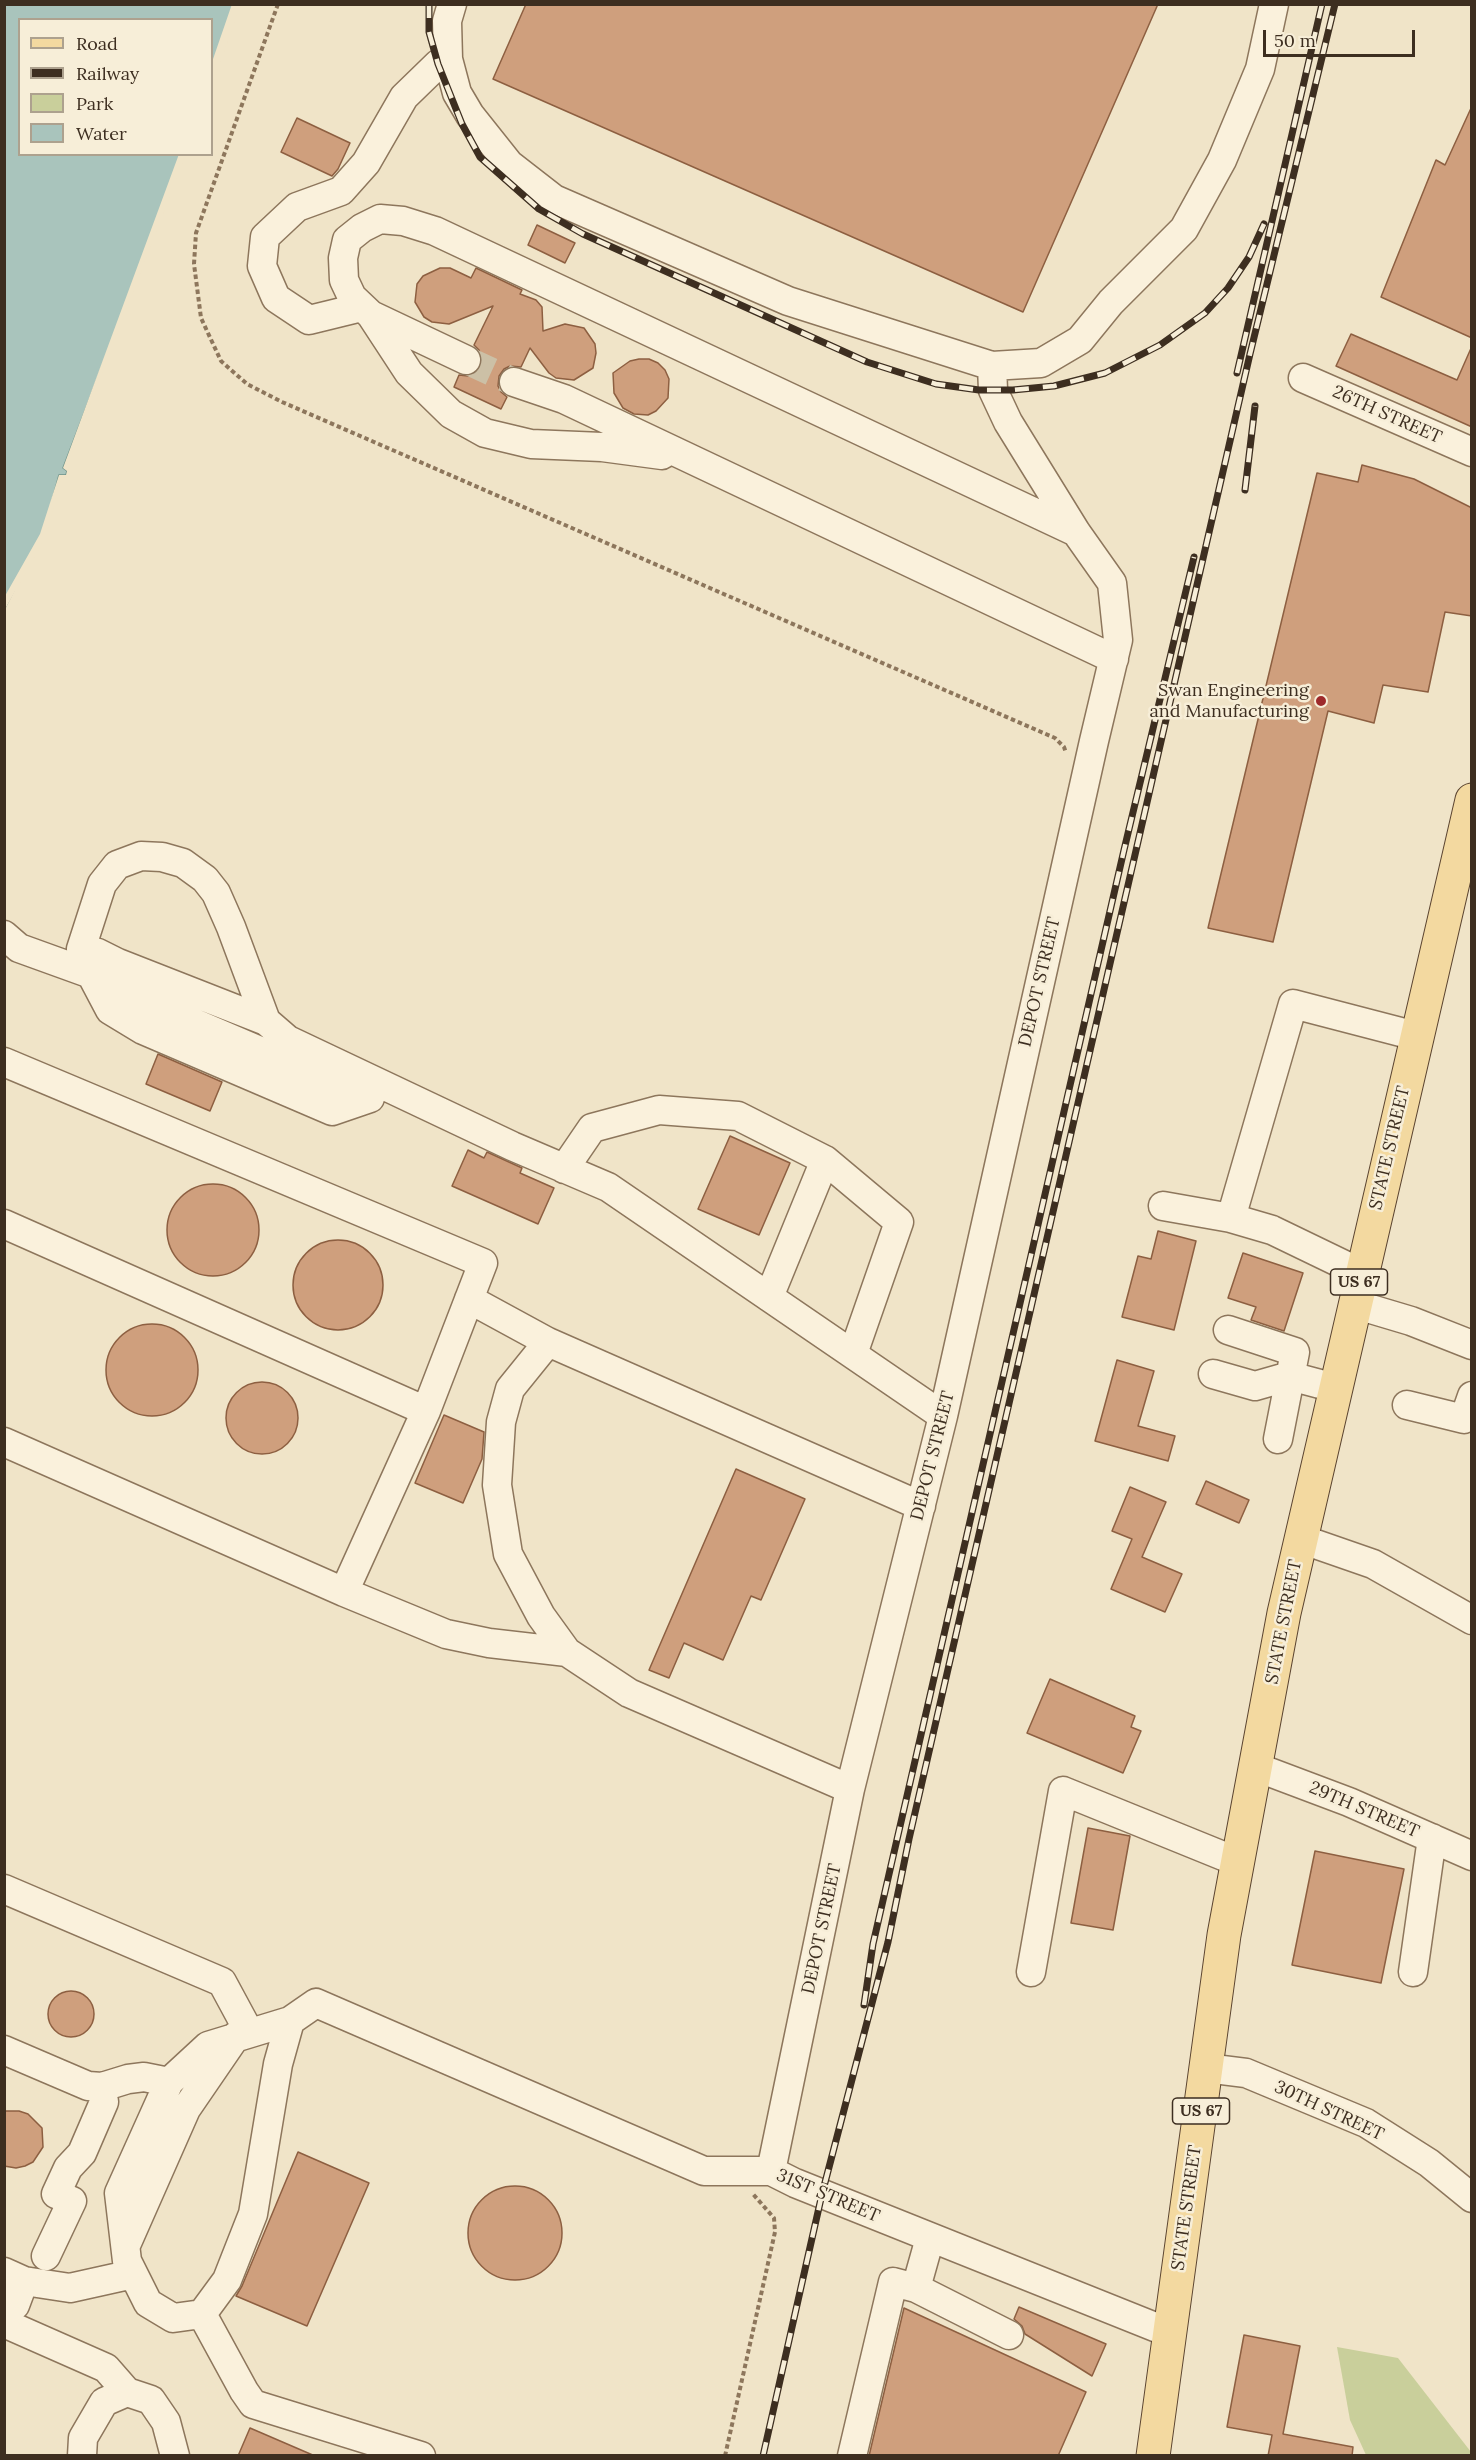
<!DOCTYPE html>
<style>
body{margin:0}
#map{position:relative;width:1476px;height:2460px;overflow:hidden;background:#f0e4c8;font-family:Lora,serif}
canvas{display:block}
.frame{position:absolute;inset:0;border:6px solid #3d2e20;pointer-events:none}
.legend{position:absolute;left:18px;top:18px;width:195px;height:138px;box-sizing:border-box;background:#f7eed8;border:2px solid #ada18e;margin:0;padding:8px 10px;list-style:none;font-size:18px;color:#3d2e20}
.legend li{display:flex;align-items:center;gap:12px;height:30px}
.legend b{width:30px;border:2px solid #ada18e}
.scale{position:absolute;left:1263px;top:30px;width:152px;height:27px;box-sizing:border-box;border:3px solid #3d2e20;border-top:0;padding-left:8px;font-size:18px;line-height:21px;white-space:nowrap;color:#3d2e20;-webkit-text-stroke:4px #f7eed8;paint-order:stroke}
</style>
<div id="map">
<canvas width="1476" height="2460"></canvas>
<div class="frame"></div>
<ul class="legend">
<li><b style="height:8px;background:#f3d9a0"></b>Road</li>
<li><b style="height:8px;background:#3d2e20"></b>Railway</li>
<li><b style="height:16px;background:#c9cf9b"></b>Park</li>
<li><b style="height:16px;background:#a9c4bc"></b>Water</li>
</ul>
<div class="scale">50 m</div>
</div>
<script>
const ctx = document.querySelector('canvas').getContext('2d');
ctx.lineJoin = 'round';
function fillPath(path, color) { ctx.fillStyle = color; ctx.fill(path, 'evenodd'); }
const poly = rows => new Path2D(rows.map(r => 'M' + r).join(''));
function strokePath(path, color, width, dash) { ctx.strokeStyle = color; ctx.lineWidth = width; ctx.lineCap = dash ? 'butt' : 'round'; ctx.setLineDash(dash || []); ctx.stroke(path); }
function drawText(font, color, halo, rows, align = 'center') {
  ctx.font = font + ' Lora,serif'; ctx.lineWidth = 5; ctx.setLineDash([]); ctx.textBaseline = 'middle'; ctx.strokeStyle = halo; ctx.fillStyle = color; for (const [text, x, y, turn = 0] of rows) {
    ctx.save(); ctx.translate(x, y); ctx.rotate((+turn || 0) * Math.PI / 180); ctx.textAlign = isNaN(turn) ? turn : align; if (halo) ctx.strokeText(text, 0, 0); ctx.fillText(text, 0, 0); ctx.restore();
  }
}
fillPath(poly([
 [1337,2347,1398,2358,1471,2452,1471,2455,1366,2455,1350,2420]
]), '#c9cf9b');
const water = poly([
 [5,5,238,5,212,79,212,20,20,20,20,154,183,155,63,468,67,471,66,475,59,475,43,534,5,608,5,5]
]);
fillPath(water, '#a9c4bc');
strokePath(water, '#6f938a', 1.5);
fillPath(poly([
 [232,4,241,4,214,80,212,82,212,62],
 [179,154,186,154,66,467,70,470,68,476,61,478,46,536,4,611,5,596,40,534,59,475,66,475,67,471,63,468]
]), '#f0e4c8');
const building = poly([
 [526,4,1158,4,1023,312,493,79,526,4],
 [1472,106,1472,338,1381,297,1436,160,1445,165,1472,106],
 [297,118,350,143,338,169,332,176,281,152,297,118],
 [537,225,575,243,565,263,528,245,537,225],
 [440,268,450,268,471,278,476,268,522,290,520,294,536,300,542,307,543,331,565,324,584,328,595,344,596,353,593,368,574,380,556,378,549,373,530,348,521,367,510,366,504,369,499,376,498,386,501,392,507,397,501,409,454,387,459,375,468,376,476,373,481,368,482,358,479,350,474,345,493,306,449,324,432,322,424,317,415,302,417,284,423,276,440,268],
 [1351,334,1457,380,1472,346,1472,427,1336,366,1351,334],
 [639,359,649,359,658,363,665,370,669,379,668,398,656,411,648,415,634,414,623,408,614,393,613,373,630,361,639,359],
 [1362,465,1414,479,1472,508,1472,616,1445,612,1428,692,1383,685,1374,723,1328,711,1273,942,1208,928,1317,473,1358,482,1362,465],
 [158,1054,222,1082,210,1111,146,1084,158,1054],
 [730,1136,790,1163,759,1235,698,1209,730,1136],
 [468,1150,484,1158,487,1152,522,1168,520,1173,554,1188,538,1224,452,1186,468,1150],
 '167 1230a46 46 0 1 1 92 0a46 46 0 1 1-92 0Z',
 [1158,1231,1196,1241,1174,1330,1122,1317,1138,1256,1151,1259,1158,1231],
 '293 1285a45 45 0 1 1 90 0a45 45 0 1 1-90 0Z',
 [1243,1253,1303,1273,1284,1331,1251,1320,1256,1307,1228,1298,1243,1253],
 '106 1370a46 46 0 1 1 92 0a46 46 0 1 1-92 0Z',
 [1117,1360,1154,1371,1138,1426,1175,1436,1168,1461,1095,1441,1117,1360],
 '226 1418a36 36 0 1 1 72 0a36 36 0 1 1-72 0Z',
 [444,1415,484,1432,482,1459,463,1503,415,1483,444,1415],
 [736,1469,805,1499,761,1600,751,1596,723,1660,684,1643,669,1678,649,1670,736,1469],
 [1206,1481,1249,1500,1239,1523,1196,1504,1206,1481],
 [1130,1487,1166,1502,1142,1557,1182,1574,1165,1612,1111,1589,1132,1539,1112,1531,1130,1487],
 [1050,1679,1135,1716,1131,1727,1141,1731,1123,1773,1027,1733,1050,1679],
 [1088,1828,1130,1836,1113,1930,1071,1923,1088,1828],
 [1315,1851,1404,1869,1381,1983,1292,1965,1315,1851],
 '48 2014a23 23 0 1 1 46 0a23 23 0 1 1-46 0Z',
 [4,2111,19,2111,28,2114,42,2128,43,2147,33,2162,25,2166,16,2168,4,2166,4,2111],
 [298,2152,369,2183,307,2326,236,2296,242,2286,298,2152],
 '468 2233a47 47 0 1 1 94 0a47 47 0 1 1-94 0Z',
 [1019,2307,1106,2344,1092,2376,1025,2334,1022,2326,1014,2319,1019,2307],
 [904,2308,1086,2392,1058,2456,869,2456,904,2308],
 [1244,2335,1300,2346,1283,2434,1353,2447,1352,2456,1268,2456,1272,2435,1227,2427,1244,2335],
 [250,2428,315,2456,238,2456,250,2428]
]);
fillPath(building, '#cf9f7d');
strokePath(building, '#8d5f41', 1.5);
strokePath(poly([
 [466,360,514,382]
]), '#ccc0a6', 28, [28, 14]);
const minor = poly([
 [452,4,447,21,448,59,457,93,470,115,509,164,554,199,788,301,992,366,1041,363,1080,340,1111,302,1184,229,1222,160,1260,69,1274,4],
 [362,307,309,320,276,298,262,266,265,237,297,207,341,191,366,163,404,97,438,64,448,59],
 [371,315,409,373,451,414,485,433,531,444,602,447,662,455],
 [466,360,371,315,352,297,344,280,343,258,347,240,362,228,380,219,403,221,435,231,1076,532],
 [1303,378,1472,452],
 [514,382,564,399,1114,659],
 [4,935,19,948,91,974,110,1010,143,1030,332,1111,370,1098],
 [90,973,127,994,349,1089],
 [266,1021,118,963,98,953,81,949,102,884,117,865,141,856,162,857,183,863,205,879,216,893,231,927,266,1021,288,1040,512,1146,608,1187,943,1416],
 [4,1062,483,1263,426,1411,344,1592,4,1442],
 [825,1160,899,1222,853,1354],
 [564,1169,592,1128,659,1110,738,1116,825,1160,769,1297],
 [1163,1206,1231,1218,1272,1230,1361,1273],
 [1231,1218,1293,1004,1416,1036],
 [4,1224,426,1411],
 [469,1299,548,1342,921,1506],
 [1354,1304,1411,1321,1472,1345],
 [1228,1330,1295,1352,1278,1439],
 [548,1342,510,1389,501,1422,497,1485,508,1554,541,1616,567,1652,629,1693,850,1789],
 [1213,1374,1255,1386,1290,1376,1335,1388],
 [1407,1405,1464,1419,1472,1396],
 [1301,1539,1373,1564,1472,1620],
 [344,1592,446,1634,489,1643,567,1652],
 [1256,1767,1349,1802,1472,1856],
 [4,1889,222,1982,249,2032],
 [1031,1972,1063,1791,1238,1862],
 [1413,1972,1432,1838],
 [290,2021,278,2064,253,2214,227,2280,202,2314,173,2318,148,2303,127,2261,119,2193,169,2082,208,2046,290,2021,316,2003,704,2171,771,2171,795,2183,1170,2333],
 [4,2050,88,2086,102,2087,104,2102,82,2153,68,2168,56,2194,72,2201,46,2256],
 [1206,2068,1246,2073,1366,2123,1429,2163,1472,2198],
 [102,2087,128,2079,144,2077,169,2082],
 [771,2171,850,1789,943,1416,1094,741,1118,640,1112,583,1076,532,1008,422,993,390,992,366],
 [126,2245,186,2109,236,2036],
 [4,2272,24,2281,70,2288,133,2274],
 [916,2288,1009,2335],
 [4,2301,15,2305,24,2281],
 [202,2314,244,2391,253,2404,421,2456],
 [4,2323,106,2368,127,2392],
 [82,2456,83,2438,104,2402,127,2392,151,2400,166,2422,175,2456],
 [852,2456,893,2282,916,2288,930,2238]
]);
const major = poly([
 [1153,2456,1224,1935,1284,1613,1472,800]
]);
strokePath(minor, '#8d765c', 31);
strokePath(major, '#5b4430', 35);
strokePath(poly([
 [278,4,196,233,194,264,201,318,221,361,247,384,282,402,1055,738,1064,747,1066,753],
 [725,2456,775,2232,774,2218,753,2194]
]), '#8d765c', 4, [4.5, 3]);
strokePath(minor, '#faf1dc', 28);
strokePath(major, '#f3d9a0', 33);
const rail = poly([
 [429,4,429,32,438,64,462,124,480,157,539,209,583,234,867,362,936,384,979,390,1013,390,1054,386,1105,373,1160,345,1205,313,1228,288,1249,257,1264,224],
 [1237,373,1322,4],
 [1245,490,1255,406],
 [864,2005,873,1944,1124,850,1194,557],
 [763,2456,822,2194,888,1942,909,1839,1250,354,1335,4]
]);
strokePath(rail, '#3d2e20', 7);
strokePath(rail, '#f7eed8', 4.5, [14]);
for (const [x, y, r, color] of [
 [1321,701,6,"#9e2a2b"]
]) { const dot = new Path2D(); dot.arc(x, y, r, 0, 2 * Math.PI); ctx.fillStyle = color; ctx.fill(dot); strokePath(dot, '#f7eed8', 2); }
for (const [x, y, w] of [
 [1359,1282,57],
 [1201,2111,57]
]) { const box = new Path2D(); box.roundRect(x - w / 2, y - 13, w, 26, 4.5); ctx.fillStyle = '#f7eed8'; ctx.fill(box); strokePath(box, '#3d2e20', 1.5); }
drawText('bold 16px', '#3d2e20', null, [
 ["US 67",1359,1282],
 ["US 67",1201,2111]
]);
drawText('18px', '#3d2e20', '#f7eed8', [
 ["26TH STREET",1387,415,24],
 ["DEPOT STREET",1040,982,-77],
 ["STATE STREET",1390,1148,-77],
 ["DEPOT STREET",933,1456,-76],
 ["STATE STREET",1284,1622,-79],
 ["29TH STREET",1364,1810,23],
 ["DEPOT STREET",822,1929,-78],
 ["30TH STREET",1329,2111,25],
 ["31ST STREET",828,2196,23],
 ["STATE STREET",1187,2208,-82]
]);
drawText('18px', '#3d2e20', '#f7eed8', [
 ["Swan Engineering",1309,691],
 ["and Manufacturing",1309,712]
], 'right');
</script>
